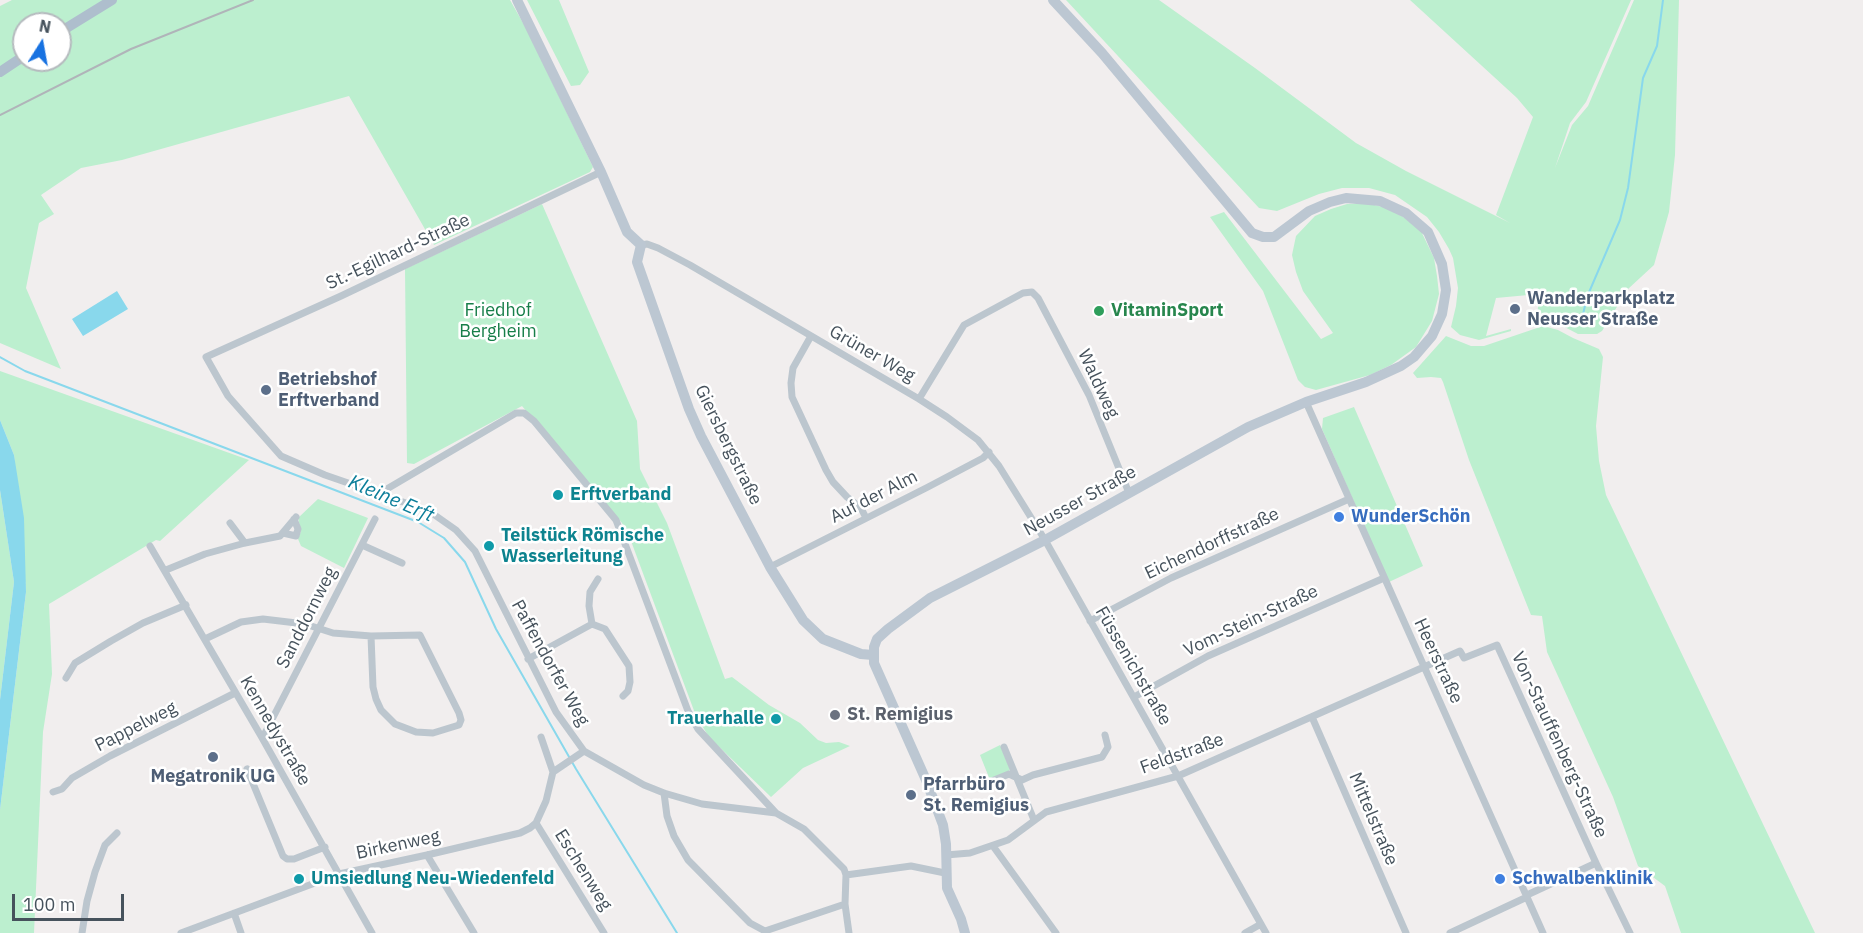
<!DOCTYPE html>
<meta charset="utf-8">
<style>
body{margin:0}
#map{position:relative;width:1863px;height:933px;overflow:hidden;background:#f1eeee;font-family:"IBM Plex Sans",sans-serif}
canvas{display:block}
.north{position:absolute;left:12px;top:12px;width:60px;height:60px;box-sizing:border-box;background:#fff;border:2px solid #b5babe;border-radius:50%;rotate:11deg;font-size:16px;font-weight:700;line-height:24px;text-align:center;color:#46525c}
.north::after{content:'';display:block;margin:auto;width:21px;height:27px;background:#1872e1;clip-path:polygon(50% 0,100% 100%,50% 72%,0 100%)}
.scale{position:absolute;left:12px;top:894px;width:112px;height:27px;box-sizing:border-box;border:3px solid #46525c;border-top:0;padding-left:8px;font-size:18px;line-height:21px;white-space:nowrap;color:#46525c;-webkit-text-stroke:4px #fff;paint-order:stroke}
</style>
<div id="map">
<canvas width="1863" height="933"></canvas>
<div class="north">N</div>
<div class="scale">100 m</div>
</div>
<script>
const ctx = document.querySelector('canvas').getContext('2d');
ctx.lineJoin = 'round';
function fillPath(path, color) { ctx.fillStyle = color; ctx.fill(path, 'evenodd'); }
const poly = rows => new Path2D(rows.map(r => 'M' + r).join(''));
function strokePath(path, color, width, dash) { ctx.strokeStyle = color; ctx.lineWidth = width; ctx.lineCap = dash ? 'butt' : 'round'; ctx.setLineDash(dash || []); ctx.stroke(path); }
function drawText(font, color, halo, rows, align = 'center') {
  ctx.font = font + ' "IBM Plex Sans",sans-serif'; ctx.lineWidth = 5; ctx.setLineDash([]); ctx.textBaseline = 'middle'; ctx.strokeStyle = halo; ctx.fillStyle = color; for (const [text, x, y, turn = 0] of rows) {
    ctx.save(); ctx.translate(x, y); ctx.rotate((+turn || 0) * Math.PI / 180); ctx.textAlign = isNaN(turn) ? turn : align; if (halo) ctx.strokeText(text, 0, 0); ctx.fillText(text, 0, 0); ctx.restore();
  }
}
fillPath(poly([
 [12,0,510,0,527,30,593,167,590,172,434,245,349,96,122,160,81,168,41,195,54,214,39,223,26,288,61,369,0,343,0,6],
 [24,24,60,24,60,60,24,60],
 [527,0,559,0,589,72,580,85,571,86],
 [1066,0,1159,0,1255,68,1356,143,1406,171,1510,223,1496,215,1533,117,1517,98,1410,0,1631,0,1586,102,1570,123,1555,168,1572,125,1588,106,1634,0,1679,0,1675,155,1669,212,1654,265,1628,289,1602,331,1597,334,1578,334,1553,321,1537,320,1539,294,1496,298,1486,336,1511,329,1511,331,1479,340,1460,335,1451,327,1456,306,1458,288,1453,258,1449,249,1439,232,1427,217,1395,195,1369,188,1342,188,1319,194,1277,211,1259,208],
 [1366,203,1387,208,1405,218,1421,231,1434,258,1437,276,1439,294,1432,321,1416,347,1391,365,1370,375,1316,390,1305,387,1298,380,1263,291,1210,217,1224,212,1321,339,1333,333,1303,291,1296,272,1292,255,1296,236,1315,216,1331,209,1347,204],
 [542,204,637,421,640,469,667,523,725,679,732,677,769,705,800,723,818,740,826,743,839,742,850,746,803,768,771,797,709,737,696,716,631,541,622,523,522,406,414,464,407,463,405,269],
 [1543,326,1558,330,1573,338,1599,349,1603,357,1596,426,1599,461,1606,495,1815,933,1681,933,1665,886,1638,866,1613,797,1547,652,1542,616,1531,615,1469,460,1443,382,1441,378,1431,377,1417,378,1413,373,1446,336,1471,346,1484,346],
 [0,371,249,460,160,541,156,540,49,604,52,674,43,732,34,933,0,933,0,810,26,592,14,455,0,420],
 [1354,407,1423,566,1389,582,1322,429,1323,418],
 [0,490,14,582,0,700],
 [318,499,368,518,344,568,301,546,298,539,301,531,298,518],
 [1000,745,1010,769,1009,771,990,780,980,755]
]), '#bcefcf');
fillPath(poly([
 [117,291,128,309,83,336,72,319],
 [0,420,14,455,24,518,26,592,0,810,0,700,14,582,0,490]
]), '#89d8ec');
strokePath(poly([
 [1581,323,1587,297,1620,220,1628,188,1643,78,1657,46,1663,0],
 [0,357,25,371,418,522,444,538,465,562,496,629,576,769,677,933]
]), '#89d8ec', 2);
strokePath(poly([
 [601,172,341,296,206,357,228,396,281,456,325,475,429,511,456,530,475,551,556,712,584,751,644,785,664,793,702,804,776,813,804,829,844,869,846,875,845,904,849,933],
 [641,245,647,244,658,248,690,265,919,399,947,417,978,440,999,466,1045,540,1266,933],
 [811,336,793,368,791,383,792,397,826,470,833,482,847,497,861,508,866,518],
 [919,399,964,325,1023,293,1032,292,1038,298,1089,395,1129,493],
 [1306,402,1543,933],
 [380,493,516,413,524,413,534,421,616,520,688,711,698,729,776,813],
 [230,523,245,543],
 [283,533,296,536,298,529,294,519],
 [362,545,402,563],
 [150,546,261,736,372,933],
 [770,567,928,487,983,458,989,452],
 [166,570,205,554,245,543,280,536,296,517],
 [1090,621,1171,578,1349,499],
 [592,624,605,629,629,666,630,682,628,691,623,696],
 [205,639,241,622,263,619,305,624,333,633,371,636,420,635,459,713,461,720,459,725,433,733,416,732,395,724,381,710,376,699,373,687,371,636],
 [528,659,592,624,589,606,590,592,598,579],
 [66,678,75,663,111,641,143,623,186,605],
 [1134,697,1208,656,1384,578],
 [1312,717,1406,933],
 [261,736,265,733,375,519],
 [541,737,553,772],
 [1004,747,1034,820],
 [247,769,283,856,287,859,294,859,325,847],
 [982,785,1009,774,1022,780,1033,775,1102,757,1108,747,1105,735],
 [53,792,62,789,72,778,110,756,235,693],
 [664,793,667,816,674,836,688,860,750,923,765,931,845,904],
 [536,823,604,933],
 [993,846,1056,933],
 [427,855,474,933],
 [946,855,970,853,1008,840,1046,812,1178,776,1460,651,1464,658,1497,645,1596,863,1527,895],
 [1596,863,1630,933],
 [846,875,911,866,945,873],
 [234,913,241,933],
 [82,933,87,901,95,872,105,845,117,833],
 [181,933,339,874,427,855,520,833,530,828,536,823,546,801,553,772,584,751],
 [1245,933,1261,924],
 [1450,933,1527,897]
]), '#bcc6ce', 7);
strokePath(poly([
 [517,0,601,172,627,232,641,245,637,262,689,409,701,436,770,567,803,620,823,639,861,654,873,655],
 [965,933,961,919,947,888,946,844,943,825,926,780,874,663,874,647,877,639,888,629,930,598,1045,540,1248,427,1306,402,1366,382,1401,366,1414,357,1432,336,1442,314,1446,290,1442,264,1428,232,1406,213,1380,201,1346,198,1330,202,1309,211,1274,237,1263,237,1252,233,1102,53,1053,0]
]), '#bcc7d2', 10);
strokePath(poly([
 [60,32,112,0],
 [0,72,24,56]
]), '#aebecd', 10);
strokePath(poly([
 [0,115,131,49,253,0]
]), '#b0b4b9', 2);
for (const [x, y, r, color] of [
 [1515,309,6,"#5c6f8a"],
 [1099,311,6,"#2e9e5b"],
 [266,390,6,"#5c6f8a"],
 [558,495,6,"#0f9aa8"],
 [1339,517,6,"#3f7fe0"],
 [489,546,6,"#0f9aa8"],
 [835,715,6,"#6b7280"],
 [776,719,6,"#0f9aa8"],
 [213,757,6,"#5c6f8a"],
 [911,795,6,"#5c6f8a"],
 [299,879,6,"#0f9aa8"],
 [1500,879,6,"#3f7fe0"]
]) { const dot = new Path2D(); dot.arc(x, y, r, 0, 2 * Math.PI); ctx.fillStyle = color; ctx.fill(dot); strokePath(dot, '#fff', 2); }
drawText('18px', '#46525c', '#fff', [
 ["St.-Egilhard-Straße",398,252,-25],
 ["Grüner Weg",872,354,30],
 ["Waldweg",1098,384,65],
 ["Giersbergstraße",728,445,64],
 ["Auf der Alm",874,497,-27],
 ["Neusser Straße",1080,501,-29],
 ["Eichendorffstraße",1212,544,-25],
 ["Sanddornweg",307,618,-63],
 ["Vom-Stein-Straße",1251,621,-25],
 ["Heerstraße",1438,661,65],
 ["Paffendorfer Weg",550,663,61],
 ["Füssenichstraße",1133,666,60],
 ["Pappelweg",136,727,-27],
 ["Kennedystraße",275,731,60],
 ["Von-Stauffenberg-Straße",1559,745,65],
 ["Feldstraße",1182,754,-20],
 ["Mittelstraße",1373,819,67],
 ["Birkenweg",398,845,-12],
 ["Eschenweg",583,870,58]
]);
drawText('bold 18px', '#4e5e75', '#fff', [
 ["Wanderparkplatz",1527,299],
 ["Neusser Straße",1527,320],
 ["Betriebshof",278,380],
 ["Erftverband",278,401],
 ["Megatronik UG",213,777,"center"],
 ["Pfarrbüro",923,785],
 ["St. Remigius",923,806]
], 'left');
drawText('18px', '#177e49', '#fff', [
 ["Friedhof",498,311],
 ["Bergheim",498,332]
]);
drawText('bold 18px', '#27864d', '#fff', [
 ["VitaminSport",1111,311]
], 'left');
drawText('bold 18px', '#0d838f', '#fff', [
 ["Erftverband",570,495],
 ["Teilstück Römische",501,536],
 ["Wasserleitung",501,557],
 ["Trauerhalle",764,719,"right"],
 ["Umsiedlung Neu-Wiedenfeld",311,879]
], 'left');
drawText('bold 18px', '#366cbe', '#fff', [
 ["WunderSchön",1351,517],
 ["Schwalbenklinik",1512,879]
], 'left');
drawText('bold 18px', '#5b616d', '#fff', [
 ["St. Remigius",847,715]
], 'left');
drawText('italic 20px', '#0c7e9a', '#fff', [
 ["Kleine Erft",391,499,23]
]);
</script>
